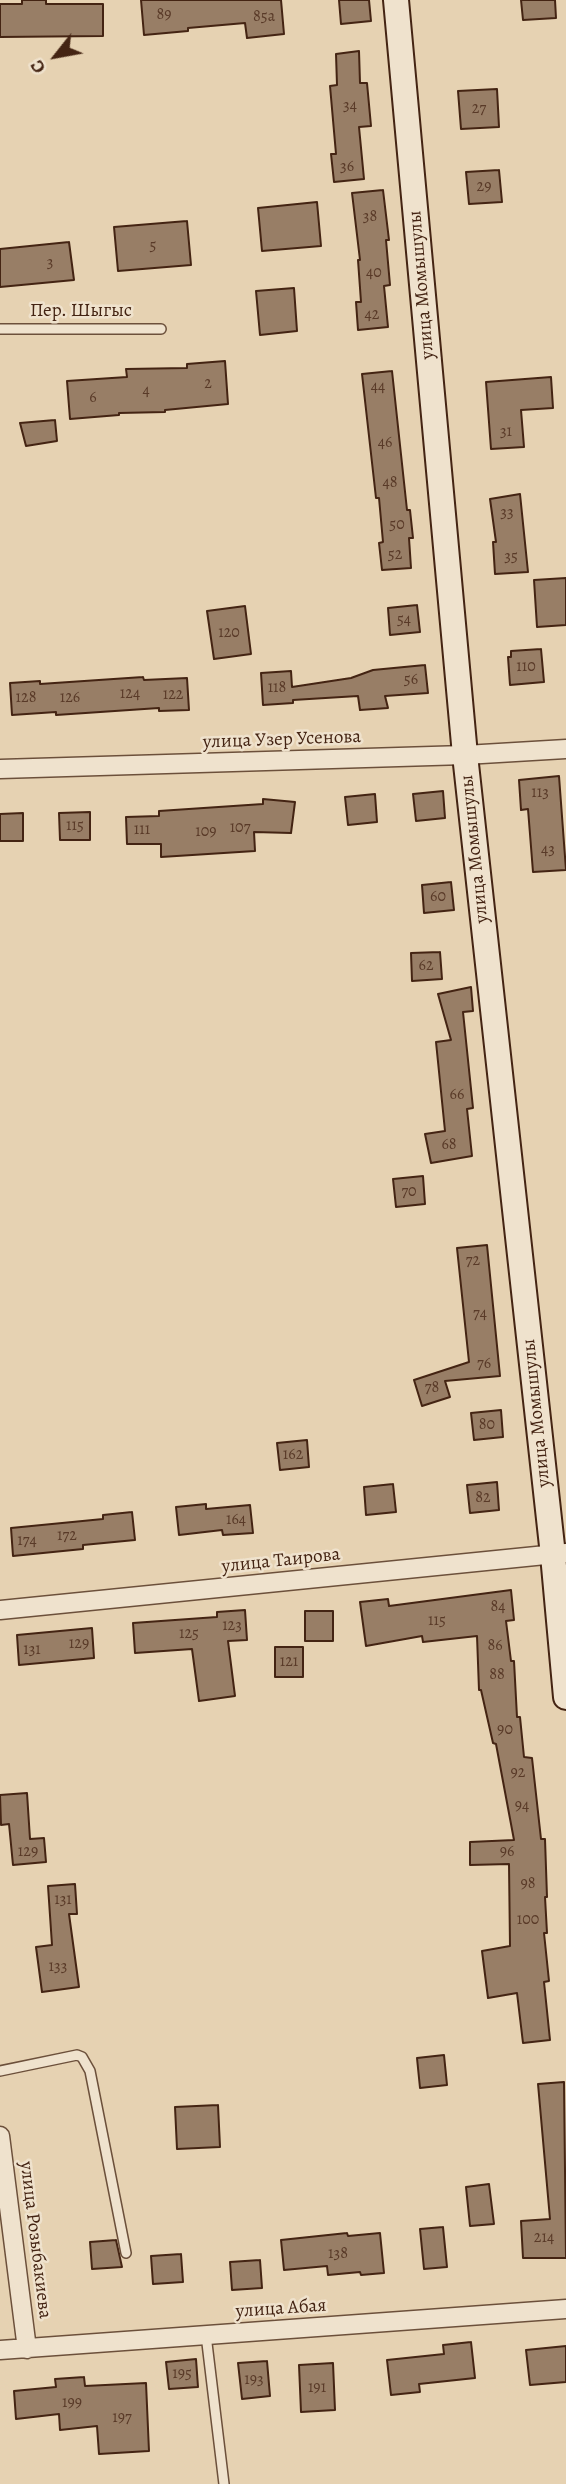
<!DOCTYPE html>
<meta charset="utf-8">
<style>
body{margin:0}
#map{position:relative;width:566px;height:2484px;overflow:hidden;background:#e6d2b2;font-family:Alegreya,serif}
canvas{display:block}
.north{position:absolute;left:21px;top:21px;width:70px;height:70px;-webkit-text-stroke:5px #efe2cd;paint-order:stroke;rotate:239deg;font-size:19px;font-weight:700;line-height:28px;text-align:center;color:#442413}
.north::after{content:'';display:block;margin:auto;width:24px;height:32px;background:#442413;clip-path:polygon(50% 0,100% 100%,50% 72%,0 100%)}
</style>
<div id="map">
<canvas width="566" height="2484"></canvas>
<div class="north">С</div>
</div>
<script>
const ctx = document.querySelector('canvas').getContext('2d');
ctx.lineJoin = 'round';
function fillPath(path, color) { ctx.fillStyle = color; ctx.fill(path, 'evenodd'); }
const poly = rows => new Path2D(rows.map(r => 'M' + r).join(''));
function strokePath(path, color, width, dash) { ctx.strokeStyle = color; ctx.lineWidth = width; ctx.lineCap = dash ? 'butt' : 'round'; ctx.setLineDash(dash || []); ctx.stroke(path); }
function drawText(font, color, halo, rows, align = 'center') {
  ctx.font = font + ' Alegreya,serif'; ctx.lineWidth = 5; ctx.setLineDash([]); ctx.textBaseline = 'middle'; ctx.strokeStyle = halo; ctx.fillStyle = color; for (const [text, x, y, turn = 0] of rows) {
    ctx.save(); ctx.translate(x, y); ctx.rotate((+turn || 0) * Math.PI / 180); ctx.textAlign = isNaN(turn) ? turn : align; if (halo) ctx.strokeText(text, 0, 0); ctx.fillText(text, 0, 0); ctx.restore();
  }
}
const building = poly([
 [22,0,46,0,46,4,103,4,103,36,0,37,0,4,22,4,22,0],
 [141,0,281,0,284,34,247,38,245,23,188,28,188,31,144,35,141,0],
 [339,0,369,0,371,21,341,24,339,0],
 [521,0,555,0,556,18,523,20,521,0],
 [359,51,360,83,367,83,371,126,359,127,364,179,334,182,331,154,336,154,330,86,337,85,336,54,359,51],
 [497,89,499,127,461,129,458,91,497,89],
 [499,170,502,202,469,204,466,172,499,170],
 [383,190,389,240,386,240,390,285,384,286,388,327,358,330,356,302,361,302,358,260,360,260,352,193,383,190],
 [317,202,321,246,262,251,258,208,317,202],
 [187,221,191,265,118,271,114,227,187,221],
 [69,242,74,280,0,287,0,249,69,242],
 [294,288,297,331,260,335,256,291,294,288],
 [225,361,228,404,165,410,165,412,119,413,119,415,70,419,67,381,127,377,126,369,187,368,187,364,225,361],
 [392,371,407,510,410,510,413,538,409,538,411,568,382,570,379,543,383,542,379,498,376,498,362,374,392,371],
 [551,377,553,408,521,410,524,447,491,449,486,382,551,377],
 [55,420,57,441,26,446,20,423,55,420],
 [520,494,528,572,495,574,493,542,496,542,490,499,520,494],
 [566,578,566,625,537,627,534,580,566,578],
 [417,605,420,632,390,635,388,608,417,605],
 [245,606,251,654,214,659,207,611,245,606],
 [541,649,544,682,510,685,508,657,511,657,511,651,541,649],
 [425,665,428,693,385,696,388,708,360,710,358,696,293,700,293,703,263,705,261,673,291,671,292,687,351,678,373,670,425,665],
 [143,677,144,680,187,678,189,710,159,711,159,708,56,715,56,712,12,715,10,683,40,681,40,684,143,677],
 [559,776,566,870,533,872,528,809,521,810,519,780,559,776],
 [443,791,445,818,416,821,413,794,443,791],
 [375,794,377,822,348,825,345,797,375,794],
 [263,799,295,802,291,833,254,832,255,851,161,857,161,844,127,844,126,817,159,816,159,811,263,804,263,799],
 [90,812,90,840,60,840,59,813,90,812],
 [23,813,23,841,0,841,0,814,23,813],
 [451,882,454,910,424,913,422,885,451,882],
 [440,952,442,979,412,981,411,953,440,952],
 [471,987,473,1011,463,1012,473,1108,467,1109,472,1156,431,1163,425,1134,445,1131,436,1042,451,1040,438,994,471,987],
 [423,1176,425,1204,396,1207,393,1179,423,1176],
 [487,1245,500,1376,445,1381,450,1397,422,1406,414,1380,469,1362,457,1248,487,1245],
 [501,1410,503,1437,474,1440,471,1413,501,1410],
 [307,1440,309,1467,280,1470,277,1443,307,1440],
 [497,1482,499,1510,470,1513,467,1485,497,1482],
 [393,1484,396,1512,366,1515,364,1487,393,1484],
 [206,1504,206,1509,250,1505,253,1533,223,1535,222,1530,179,1535,176,1507,206,1504],
 [132,1512,135,1540,83,1545,83,1549,13,1556,11,1528,103,1519,103,1515,132,1512],
 [511,1590,514,1620,506,1621,511,1661,514,1661,517,1717,520,1717,524,1757,532,1758,541,1839,545,1839,547,1897,545,1897,547,1933,544,1933,549,1981,544,1982,550,2040,523,2043,517,1993,488,1998,482,1951,510,1946,509,1864,470,1865,470,1842,514,1840,496,1744,493,1743,481,1690,479,1690,477,1636,423,1642,422,1636,366,1646,360,1602,388,1599,389,1606,511,1590],
 [245,1610,247,1640,228,1641,235,1696,199,1701,192,1649,135,1653,133,1623,217,1617,217,1612,245,1610],
 [305,1611,333,1611,333,1641,305,1641,305,1611],
 [92,1628,94,1658,19,1665,17,1635,92,1628],
 [275,1647,303,1647,303,1677,275,1677,275,1647],
 [27,1793,30,1839,44,1838,46,1862,13,1865,9,1824,1,1825,0,1795,27,1793],
 [75,1884,77,1914,69,1914,79,1987,42,1992,36,1947,52,1945,48,1886,75,1884],
 [444,2055,447,2085,420,2088,417,2058,444,2055],
 [564,2082,566,2258,523,2258,521,2221,550,2219,538,2084,564,2082],
 [218,2105,220,2147,177,2149,175,2107,218,2105],
 [489,2184,494,2224,470,2226,466,2187,489,2184],
 [443,2227,447,2267,424,2269,420,2229,443,2227],
 [347,2233,348,2236,380,2233,384,2273,361,2275,360,2272,328,2275,327,2266,284,2270,281,2240,347,2233],
 [116,2240,122,2267,92,2269,90,2242,116,2240],
 [181,2254,183,2282,153,2284,151,2256,181,2254],
 [260,2260,262,2288,232,2290,230,2262,260,2260],
 [471,2342,475,2378,419,2384,420,2392,391,2395,387,2360,444,2354,443,2345,471,2342],
 [566,2346,566,2382,530,2385,526,2350,566,2346],
 [196,2359,198,2387,169,2389,166,2362,196,2359],
 [267,2361,270,2396,242,2399,238,2363,267,2361],
 [333,2363,335,2410,301,2412,299,2365,333,2363],
 [84,2377,85,2386,146,2383,149,2451,99,2454,97,2426,60,2430,59,2414,16,2419,14,2391,56,2387,55,2379,84,2377]
]);
fillPath(building, '#987e66');
strokePath(building, '#442413', 2);
const lane = poly([
 [0,329,161,329],
 [0,2071,77,2055,82,2057,90,2071,126,2253],
 [206,2335,224,2484]
]);
const street = poly([
 [0,769,465,755,566,749],
 [0,1610,566,1553],
 [0,2136,27,2349],
 [0,2350,566,2309]
]);
const secondary = poly([
 [396,0,465,755,553,1555,566,1697]
]);
strokePath(lane, '#6c503b', 12);
strokePath(street, '#6c503b', 21);
strokePath(secondary, '#442413', 28);
strokePath(lane, '#efe2cd', 9);
strokePath(street, '#efe2cd', 18);
strokePath(secondary, '#efe2cd', 24);
drawText('16px', '#593a28', null, [
 ["89",164,15],
 ["85а",264,17],
 ["34",350,106],
 ["27",479,109],
 ["36",347,167],
 ["29",484,187],
 ["38",370,217],
 ["5",153,246],
 ["3",50,263],
 ["40",374,273],
 ["42",372,315],
 ["2",208,384],
 ["44",378,387],
 ["4",146,391],
 ["6",93,398],
 ["31",506,432],
 ["46",385,443],
 ["48",390,483],
 ["33",507,513],
 ["50",397,525],
 ["52",395,555],
 ["35",511,557],
 ["54",404,620],
 ["120",229,633],
 ["110",526,667],
 ["56",411,680],
 ["118",277,688],
 ["124",130,694],
 ["122",173,695],
 ["128",26,698],
 ["126",70,698],
 ["113",540,793],
 ["115",75,826],
 ["107",240,828],
 ["111",142,830],
 ["109",206,832],
 ["43",548,850],
 ["60",438,897],
 ["62",426,966],
 ["66",457,1095],
 ["68",449,1145],
 ["70",409,1192],
 ["72",473,1261],
 ["74",480,1314],
 ["76",484,1364],
 ["78",432,1388],
 ["80",487,1425],
 ["162",293,1455],
 ["82",483,1498],
 ["164",236,1520],
 ["172",67,1536],
 ["174",27,1541],
 ["84",498,1607],
 ["115",437,1621],
 ["123",232,1626],
 ["125",189,1634],
 ["129",79,1644],
 ["86",495,1646],
 ["131",32,1650],
 ["121",289,1662],
 ["88",497,1675],
 ["90",505,1730],
 ["92",518,1773],
 ["94",522,1806],
 ["129",28,1852],
 ["96",507,1852],
 ["98",528,1884],
 ["131",63,1900],
 ["100",528,1920],
 ["133",58,1967],
 ["214",544,2238],
 ["138",338,2254],
 ["195",182,2374],
 ["193",254,2380],
 ["191",317,2388],
 ["199",72,2403],
 ["197",122,2418]
]);
drawText('19px', '#442413', '#efe2cd', [
 ["улица Момышулы",422,285,-95],
 ["Пер. Шыгыс",81,311],
 ["улица Узер Усенова",282,740,-2],
 ["улица Момышулы",475,849,-96],
 ["улица Момышулы",537,1413,-96],
 ["улица Таирова",281,1561,-6],
 ["улица Розыбакиева",35,2240,83],
 ["улица Абая",281,2309,-4]
]);
</script>
